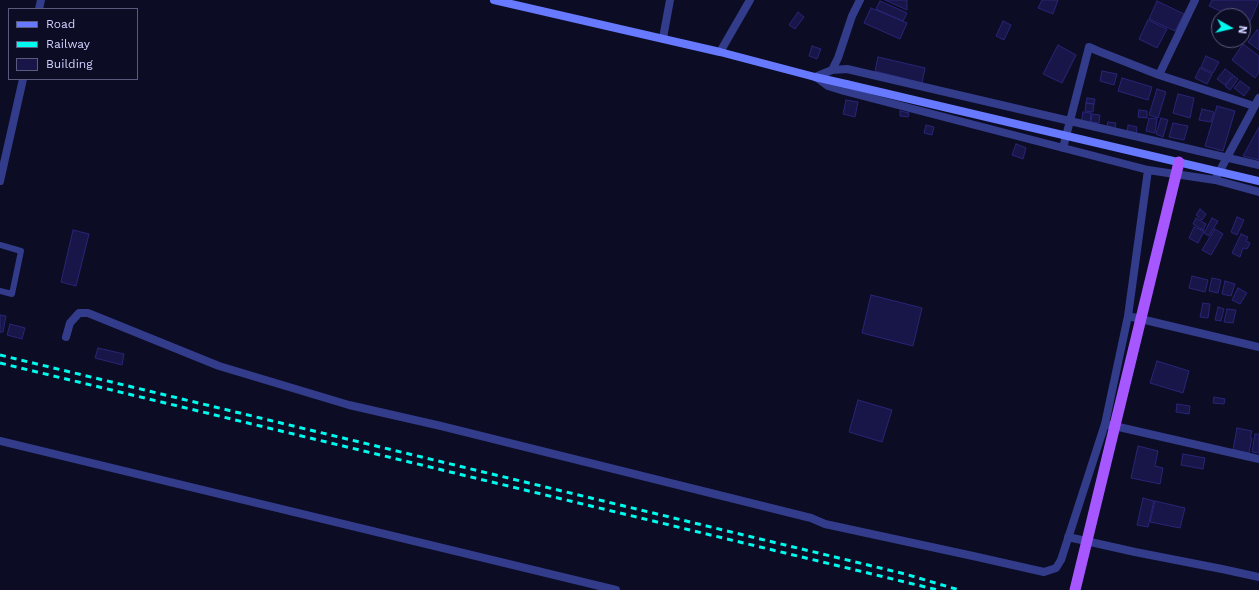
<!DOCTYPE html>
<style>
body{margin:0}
#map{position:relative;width:1259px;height:590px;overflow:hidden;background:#0c0c25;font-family:"Work Sans",sans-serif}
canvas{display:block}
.legend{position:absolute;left:8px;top:8px;width:130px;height:72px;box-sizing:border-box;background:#0c0c25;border:1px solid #5a5b7c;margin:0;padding:5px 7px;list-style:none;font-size:12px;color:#d0d2ff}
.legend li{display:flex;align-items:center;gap:8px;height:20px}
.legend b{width:20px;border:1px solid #5a5b7c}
.north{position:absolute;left:1211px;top:8px;width:40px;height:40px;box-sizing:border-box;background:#0c0c25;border:1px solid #5a5b7c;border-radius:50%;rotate:98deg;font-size:11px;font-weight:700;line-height:16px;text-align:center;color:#d0d2ff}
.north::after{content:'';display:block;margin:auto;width:14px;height:18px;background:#00fbee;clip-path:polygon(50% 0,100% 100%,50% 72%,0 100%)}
</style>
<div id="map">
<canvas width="1259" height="590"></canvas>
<ul class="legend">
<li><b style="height:5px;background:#677aff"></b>Road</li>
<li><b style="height:5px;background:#00fbee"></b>Railway</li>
<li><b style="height:11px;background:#181648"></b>Building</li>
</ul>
<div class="north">N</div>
</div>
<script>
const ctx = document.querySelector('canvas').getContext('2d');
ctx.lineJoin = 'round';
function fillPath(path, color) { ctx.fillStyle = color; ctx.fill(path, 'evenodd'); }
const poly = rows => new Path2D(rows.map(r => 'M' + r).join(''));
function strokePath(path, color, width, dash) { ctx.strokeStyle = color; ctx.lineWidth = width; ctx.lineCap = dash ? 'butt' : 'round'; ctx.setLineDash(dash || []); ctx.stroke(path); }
const building = poly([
 [885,0,907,0,907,10,885,0],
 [1042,0,1058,0,1053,14,1038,8,1042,0],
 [1212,0,1259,0,1259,1,1249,24,1243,21,1243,16,1231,16,1209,6,1212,0],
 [880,1,907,13,903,21,876,9,880,1],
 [1157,1,1184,14,1175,31,1149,19,1157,1],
 [871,8,907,23,900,39,864,23,871,8],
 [798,12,804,17,795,29,789,25,798,12],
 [1148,20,1167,29,1157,48,1139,39,1148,20],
 [1003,21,1011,25,1004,40,996,36,1003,21],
 [1257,30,1259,31,1259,50,1248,42,1257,30],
 [1243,44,1259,56,1259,73,1255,78,1232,60,1243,44],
 [1058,45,1076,55,1062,83,1043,74,1058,45],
 [812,46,821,49,817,59,809,56,812,46],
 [1206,56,1219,62,1213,73,1201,67,1206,56],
 [878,57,925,68,922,83,875,71,878,57],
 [1200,68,1212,74,1207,84,1195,78,1200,68],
 [1225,69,1233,75,1225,85,1217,79,1225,69],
 [1102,71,1117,74,1114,85,1100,81,1102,71],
 [1234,76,1238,79,1230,90,1225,86,1234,76],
 [1122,78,1152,87,1148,100,1118,91,1122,78],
 [1240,81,1250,88,1244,96,1234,88,1240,81],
 [1157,89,1166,92,1158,118,1149,115,1157,89],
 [1178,94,1194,98,1190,118,1173,113,1178,94],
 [1087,98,1095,99,1094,104,1086,103,1087,98],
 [846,100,858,102,855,117,843,114,846,100],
 [1086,103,1094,104,1093,112,1085,111,1086,103],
 [1217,106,1235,111,1223,151,1205,146,1217,106],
 [1202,109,1214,112,1211,122,1199,120,1202,109],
 [1139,110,1147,111,1147,118,1138,117,1139,110],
 [900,111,909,113,908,117,900,116,900,111],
 [1083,112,1091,113,1090,124,1081,123,1083,112],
 [1092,114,1100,115,1099,123,1091,122,1092,114],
 [1149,118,1157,119,1155,133,1146,131,1149,118],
 [1161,118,1168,120,1163,137,1156,134,1161,118],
 [1108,122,1116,123,1114,132,1106,130,1108,122],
 [1173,123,1188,126,1184,140,1169,137,1173,123],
 [926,125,934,127,932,135,924,133,926,125],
 [1128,125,1137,127,1136,137,1127,135,1128,125],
 [1259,127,1259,160,1243,156,1259,127],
 [1016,144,1026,148,1023,159,1012,155,1016,144],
 [1200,209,1206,214,1202,220,1196,215,1200,209],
 [1237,217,1244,220,1237,235,1231,232,1237,217],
 [1196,218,1206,224,1203,230,1193,224,1196,218],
 [1212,218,1218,221,1209,236,1204,233,1212,218],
 [1194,227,1204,231,1198,243,1189,238,1194,227],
 [1215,229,1223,234,1211,255,1202,250,1215,229],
 [73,230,89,234,76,286,61,282,73,230],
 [1241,234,1248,237,1246,241,1250,243,1247,249,1243,248,1240,257,1232,253,1241,234],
 [1192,276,1208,280,1205,292,1189,288,1192,276],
 [1212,278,1221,280,1218,293,1209,291,1212,278],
 [1225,281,1235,284,1231,296,1222,294,1225,281],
 [1238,288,1247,293,1240,304,1232,300,1238,288],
 [871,295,922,308,913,346,862,333,871,295],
 [1203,303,1210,304,1208,318,1200,317,1203,303],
 [1218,307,1224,309,1221,321,1215,320,1218,307],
 [1227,309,1236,310,1233,323,1224,322,1227,309],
 [0,315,6,316,3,332,0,332,0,315],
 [10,324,25,328,22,339,7,335,10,324],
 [98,348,124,354,122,365,95,358,98,348],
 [1157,361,1189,371,1183,393,1150,383,1157,361],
 [1214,397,1225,399,1224,404,1213,403,1214,397],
 [858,400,892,410,882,442,849,432,858,400],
 [1177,404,1190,406,1189,414,1176,412,1177,404],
 [1237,428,1252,431,1250,438,1252,438,1249,453,1233,450,1237,428],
 [1255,434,1259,434,1259,453,1252,452,1255,434],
 [1138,446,1158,451,1155,466,1163,468,1160,484,1131,478,1138,446],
 [1183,454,1205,458,1203,469,1181,465,1183,454],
 [1143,498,1154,501,1148,527,1137,525,1143,498],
 [1155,501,1185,508,1180,528,1150,522,1155,501]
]);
fillPath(building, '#181648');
strokePath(building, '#292577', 1);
strokePath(poly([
 [0,245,21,251,12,294,0,291]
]), '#323c8a', 6);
strokePath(poly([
 [39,9,41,0],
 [663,38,670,0],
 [720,52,750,0],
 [832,70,847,69,1259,165],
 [1159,75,1195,0],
 [815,77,832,70,838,58,852,16,860,0],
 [816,77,828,86,844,91,1148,170,1215,180,1259,192],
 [1063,148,1089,47,1098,51,1159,75,1254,106],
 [1217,176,1259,98],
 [0,181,23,79],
 [1128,316,1259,347],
 [66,337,70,323,79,313,88,313,219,366,349,405,441,426,811,518,825,524,973,556,1044,572,1056,568,1061,560,1105,424,1128,316,1148,170],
 [1110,425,1259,459],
 [0,441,616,590],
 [1068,537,1135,552,1222,569,1259,577]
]), '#323c8a', 8);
strokePath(poly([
 [494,0,720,52,815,77,846,84]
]), '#677aff', 8);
strokePath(poly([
 [0,355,905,574,959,590],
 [0,363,938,590]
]), '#00fbee', 3, [6, 5]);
strokePath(poly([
 [846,84,1259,181]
]), '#677aff', 8);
strokePath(poly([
 [1075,590,1179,162]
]), '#a757ff', 11);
</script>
